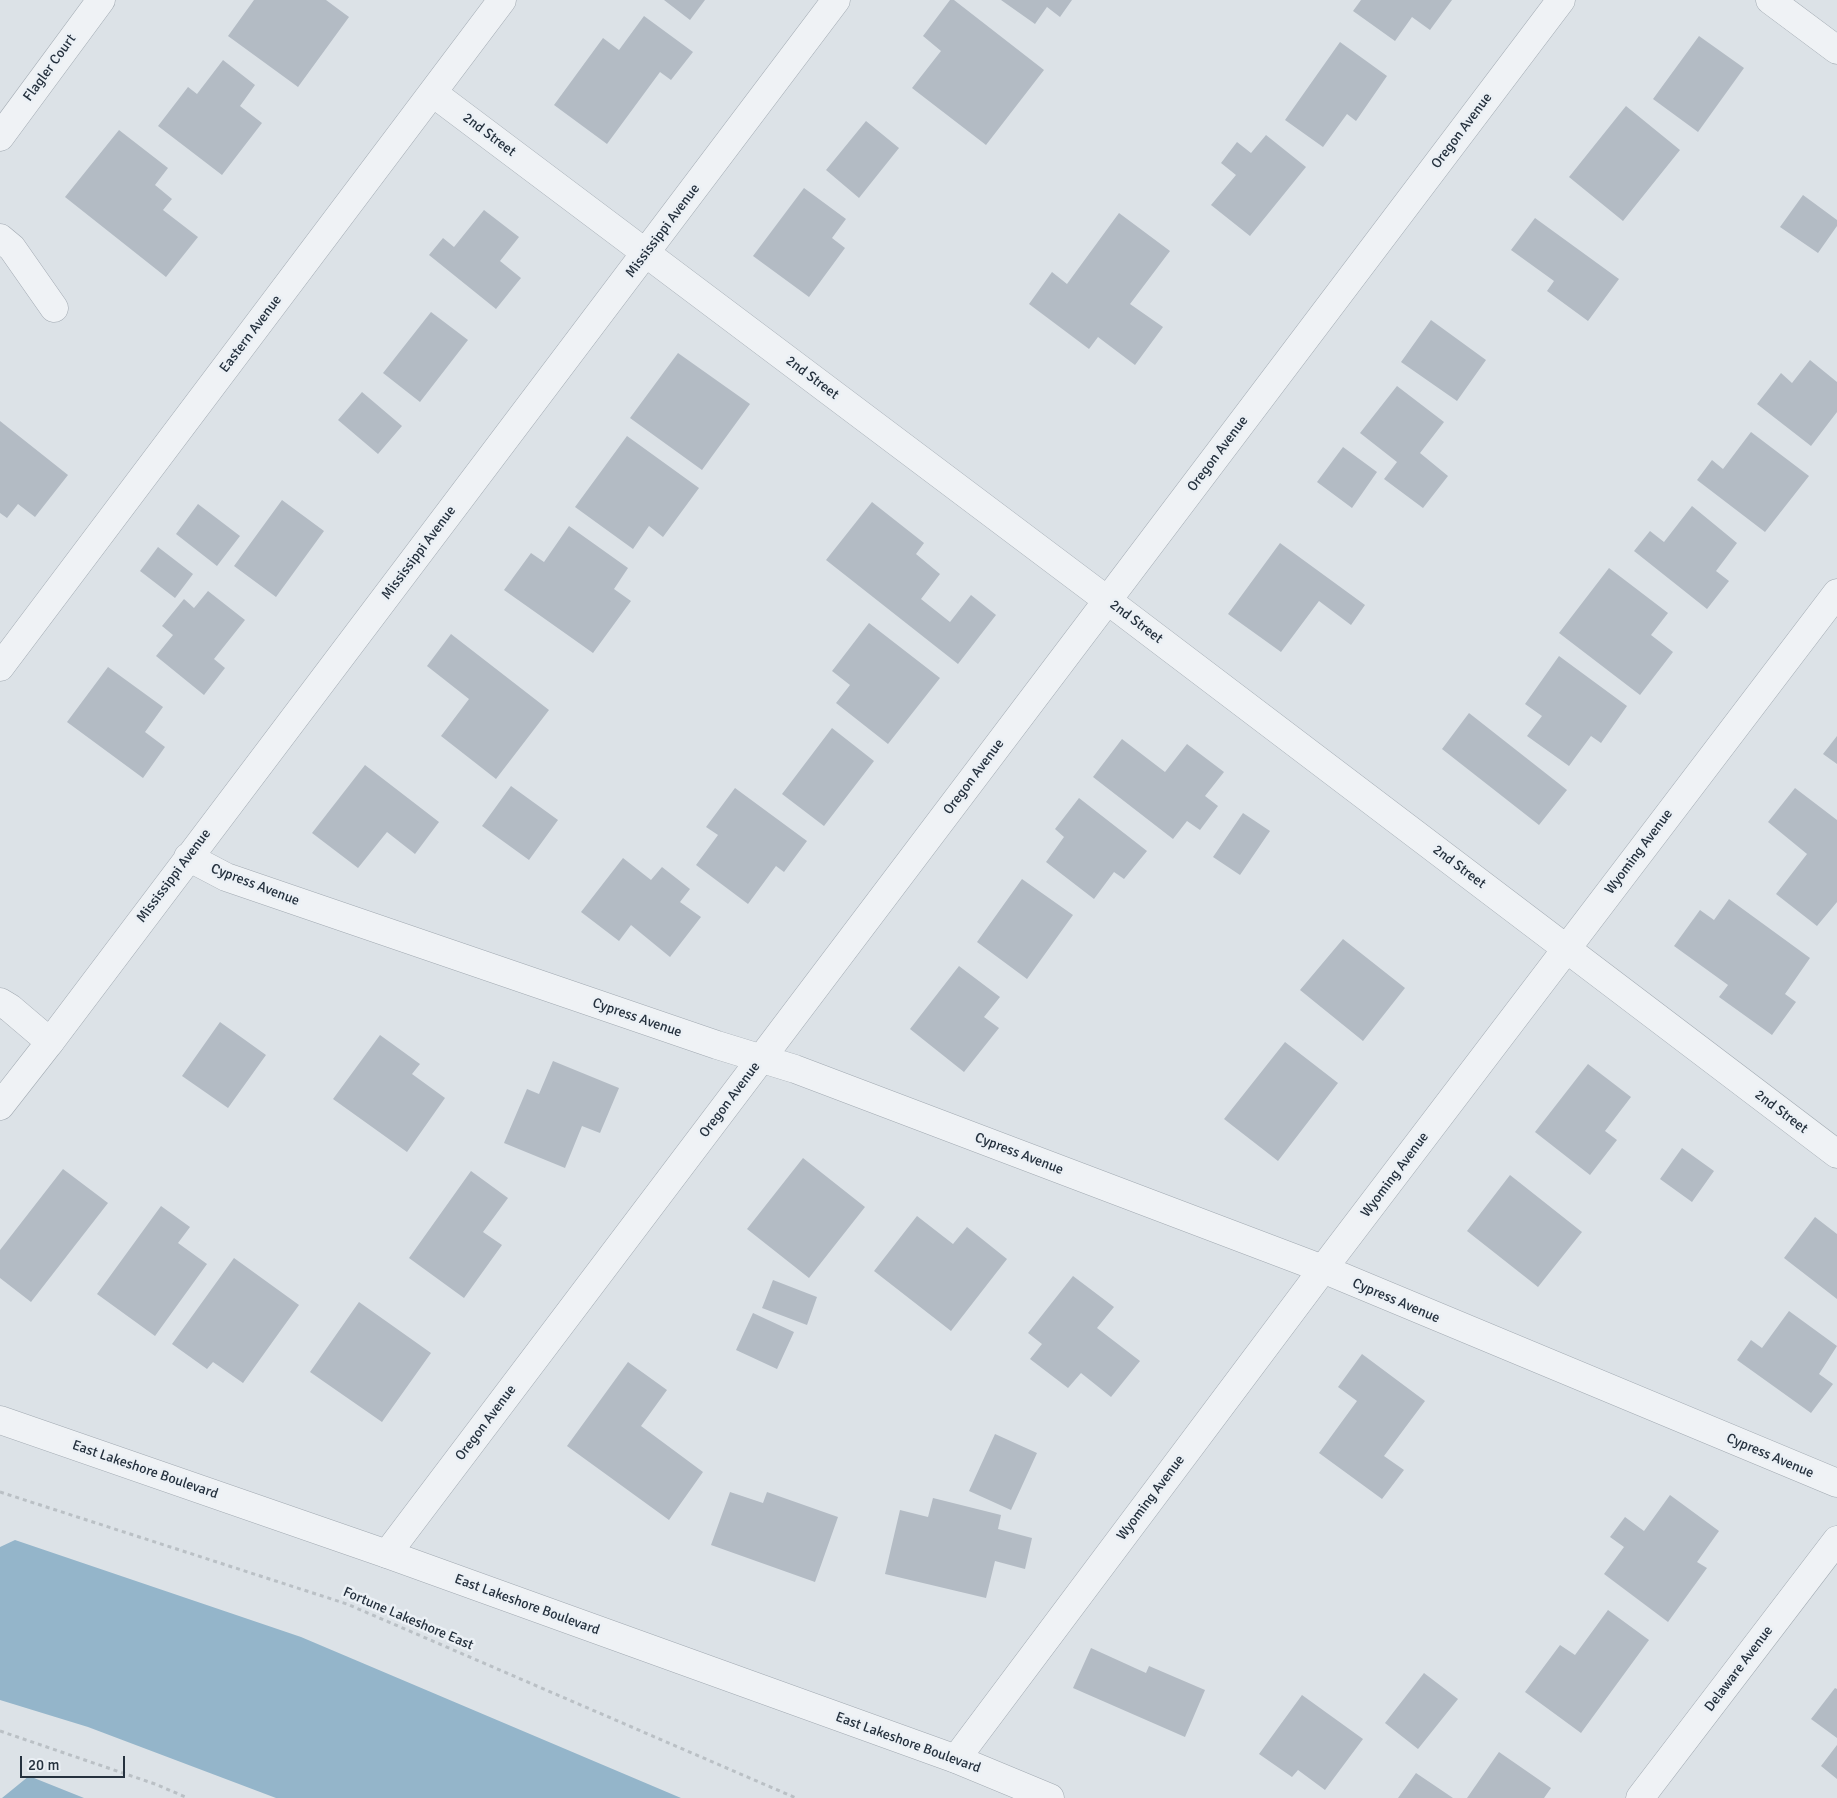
<!DOCTYPE html>
<style>
body{margin:0}
#map{position:relative;width:1837px;height:1798px;overflow:hidden;background:#dce2e7;font-family:Signika,sans-serif}
canvas{display:block}
.scale{position:absolute;left:20px;top:1756px;width:105px;height:22px;box-sizing:border-box;border:2px solid #25313e;border-top:0;padding-left:6px;font-size:15px;line-height:18px;white-space:nowrap;color:#25313e;-webkit-text-stroke:4px #ebf0f5;paint-order:stroke}
</style>
<div id="map">
<canvas width="1837" height="1798"></canvas>
<div class="scale">20 m</div>
</div>
<script>
const ctx = document.querySelector('canvas').getContext('2d');
ctx.lineJoin = 'round';
function fillPath(path, color) { ctx.fillStyle = color; ctx.fill(path, 'evenodd'); }
const poly = rows => new Path2D(rows.map(r => 'M' + r).join(''));
function strokePath(path, color, width, dash) { ctx.strokeStyle = color; ctx.lineWidth = width; ctx.lineCap = dash ? 'butt' : 'round'; ctx.setLineDash(dash || []); ctx.stroke(path); }
function drawText(font, color, halo, rows, align = 'center') {
  ctx.font = font + ' Signika,sans-serif'; ctx.lineWidth = 5; ctx.setLineDash([]); ctx.textBaseline = 'middle'; ctx.strokeStyle = halo; ctx.fillStyle = color; for (const [text, x, y, turn = 0] of rows) {
    ctx.save(); ctx.translate(x, y); ctx.rotate((+turn || 0) * Math.PI / 180); ctx.textAlign = isNaN(turn) ? turn : align; if (halo) ctx.strokeText(text, 0, 0); ctx.fillText(text, 0, 0); ctx.restore();
  }
}
fillPath(poly([
 [15,1540,301,1637,681,1798,276,1798,88,1727,0,1700,0,1547],
 [29,1776,84,1798,2,1798]
]), '#94b5ca');
fillPath(poly([
 [254,0,326,0,349,17,298,87,228,36],
 [664,0,705,0,690,20],
 [950,0,954,0,1044,70,986,145,912,88,941,51,923,36],
 [1001,0,1072,0,1060,17,1047,7,1035,24],
 [1361,0,1452,0,1430,30,1412,17,1395,41,1353,11],
 [644,16,693,52,671,80,660,72,607,144,554,105,603,38,619,50],
 [1699,36,1744,68,1698,132,1653,99],
 [1340,42,1387,76,1356,121,1347,114,1323,147,1285,120],
 [223,60,255,85,240,106,262,123,222,175,158,126,188,87,197,94],
 [1626,106,1680,150,1623,221,1569,177],
 [866,121,899,148,859,198,826,170],
 [119,130,168,168,155,185,172,199,163,210,198,237,166,277,65,197],
 [1266,135,1306,167,1250,236,1211,205,1236,175,1221,163,1237,142,1251,153],
 [804,188,846,219,832,238,845,248,809,297,753,256],
 [1803,195,1837,220,1837,226,1818,253,1780,227],
 [484,210,519,237,500,261,521,278,496,309,429,255,443,238,454,247],
 [1119,213,1170,251,1130,304,1163,327,1135,365,1098,337,1089,349,1029,304,1052,272,1067,284],
 [1535,218,1619,279,1588,321,1547,291,1554,281,1511,250],
 [431,312,468,340,420,402,383,373],
 [1431,320,1486,360,1457,401,1401,362],
 [678,353,750,404,702,470,630,418],
 [1810,360,1837,382,1837,412,1811,446,1757,404,1781,373,1792,383],
 [1397,386,1444,422,1420,453,1448,476,1423,508,1384,479,1397,462,1360,433],
 [362,392,402,426,378,454,338,420],
 [0,421,68,475,35,517,18,504,7,518,0,513],
 [1751,432,1809,476,1765,532,1697,480,1712,460,1723,469],
 [627,436,699,488,663,537,649,526,633,549,575,507],
 [1343,447,1377,472,1352,508,1317,482],
 [282,500,324,531,276,597,234,566],
 [872,502,924,543,916,554,940,574,921,599,950,622,971,595,996,615,958,664,826,560],
 [198,504,240,536,217,566,176,534],
 [1692,506,1737,543,1716,571,1729,581,1707,609,1634,551,1650,531,1664,542],
 [569,526,628,568,614,589,631,601,593,653,504,590,531,553,544,562],
 [1280,543,1365,605,1351,625,1319,601,1281,652,1228,614],
 [158,547,193,574,175,598,140,571],
 [1609,568,1668,613,1651,635,1673,652,1640,695,1559,633],
 [208,591,245,620,214,659,225,668,204,695,156,656,173,635,162,626,184,599,194,608],
 [869,623,940,678,888,744,836,703,850,685,832,671],
 [451,634,549,710,496,779,441,736,469,699,427,666],
 [1559,656,1627,706,1601,743,1591,736,1569,766,1527,736,1542,716,1525,704],
 [108,667,163,707,145,732,165,747,143,778,67,722],
 [1469,713,1567,790,1539,825,1442,749],
 [832,728,874,761,824,826,782,794],
 [1837,736,1837,764,1823,754],
 [1122,739,1165,772,1187,744,1224,772,1205,796,1218,806,1200,830,1187,821,1173,839,1093,777],
 [365,765,439,822,415,854,387,832,358,868,312,833],
 [511,786,558,820,529,860,482,826],
 [735,788,807,841,784,872,776,866,748,904,696,865,718,835,706,827],
 [1795,788,1837,820,1837,902,1817,926,1776,894,1807,854,1768,822],
 [1079,798,1147,851,1124,879,1114,872,1094,899,1046,862,1064,837,1055,829],
 [1243,813,1270,831,1240,875,1213,857],
 [623,858,651,880,662,867,690,889,680,902,701,917,670,957,631,925,619,941,581,912],
 [1022,879,1073,915,1027,979,977,942],
 [1729,899,1810,958,1785,994,1796,1002,1772,1035,1719,997,1728,985,1674,946,1700,910,1714,920],
 [1343,939,1405,988,1363,1041,1300,990],
 [959,966,1000,997,984,1017,999,1028,964,1072,910,1029],
 [220,1022,266,1055,228,1108,182,1076],
 [380,1035,420,1064,412,1074,445,1098,407,1152,333,1099],
 [1285,1042,1338,1083,1278,1161,1224,1119],
 [553,1061,619,1088,600,1133,582,1126,565,1168,504,1143,527,1089,539,1094],
 [1588,1064,1631,1097,1605,1131,1617,1140,1590,1175,1535,1132],
 [1682,1148,1714,1171,1692,1202,1660,1179],
 [803,1158,865,1207,809,1278,747,1229],
 [63,1169,108,1203,31,1302,0,1278,0,1250],
 [471,1171,508,1198,483,1232,502,1245,464,1298,409,1258],
 [1510,1175,1582,1232,1538,1287,1467,1231],
 [161,1206,190,1227,178,1243,207,1264,155,1336,97,1294],
 [917,1216,953,1244,967,1227,1007,1259,951,1331,874,1271],
 [1815,1217,1837,1234,1837,1299,1784,1258],
 [234,1258,299,1305,243,1383,213,1362,207,1369,172,1344],
 [1073,1276,1114,1307,1097,1328,1140,1361,1111,1397,1081,1373,1068,1388,1030,1359,1042,1344,1028,1333],
 [773,1280,817,1297,807,1325,762,1308],
 [359,1302,431,1353,382,1422,310,1372],
 [1789,1311,1837,1346,1819,1374,1833,1384,1811,1413,1737,1360,1751,1340,1762,1348],
 [753,1313,794,1332,777,1369,736,1350],
 [1362,1354,1425,1401,1384,1456,1404,1470,1382,1499,1319,1453,1357,1401,1338,1387],
 [628,1362,667,1390,641,1426,703,1472,669,1520,567,1446],
 [995,1434,1037,1453,1011,1510,969,1491],
 [730,1492,763,1503,767,1492,838,1517,815,1582,711,1545],
 [1670,1495,1719,1531,1697,1562,1707,1568,1668,1622,1604,1574,1624,1547,1610,1537,1625,1517,1644,1531],
 [933,1498,1001,1515,998,1529,1032,1538,1025,1569,995,1561,986,1598,885,1574,900,1510,928,1517],
 [1608,1610,1649,1640,1581,1733,1525,1692,1560,1645,1575,1655],
 [1091,1648,1146,1673,1149,1666,1205,1690,1185,1737,1073,1688],
 [1424,1673,1458,1699,1418,1749,1385,1723],
 [1835,1688,1837,1689,1837,1738,1811,1719],
 [1302,1695,1363,1739,1325,1790,1298,1770,1292,1777,1259,1754],
 [1837,1745,1837,1779,1821,1766],
 [1499,1752,1551,1788,1544,1798,1467,1798],
 [1416,1773,1453,1798,1398,1798]
]), '#b3bbc4');
const minor = poly([
 [1770,0,1837,50],
 [433,93,1107,600,1837,1154],
 [0,137,101,0],
 [0,238,12,248,54,308],
 [0,667,502,0],
 [188,857,226,877,717,1045,795,1069,1323,1269,1837,1483],
 [50,1042,836,0],
 [387,1554,1561,0],
 [956,1759,1323,1269,1837,593],
 [1640,1798,1837,1540]
]);
const tertiary = poly([
 [0,1002,10,1008,50,1042,0,1106],
 [0,1420,387,1554,956,1759,1050,1798]
]);
strokePath(minor, '#a1a9b1', 29);
strokePath(tertiary, '#a1a9b1', 29);
strokePath(poly([
 [0,1492,347,1604,796,1798],
 [0,1731,155,1784,188,1798]
]), '#bac0c5', 3, [4, 4]);
strokePath(minor, '#eff2f5', 28);
strokePath(tertiary, '#eff2f5', 28);
drawText('14px', '#25313e', '#ebf0f5', [
 ["Flagler Court",50,68,-54],
 ["Oregon Avenue",1462,131,-53],
 ["2nd Street",489,135,37],
 ["Mississippi Avenue",663,231,-53],
 ["Eastern Avenue",251,334,-53],
 ["2nd Street",812,378,37],
 ["Oregon Avenue",1218,454,-53],
 ["Mississippi Avenue",419,553,-53],
 ["2nd Street",1136,622,37],
 ["Oregon Avenue",974,777,-53],
 ["Wyoming Avenue",1639,852,-53],
 ["2nd Street",1459,867,37],
 ["Mississippi Avenue",174,876,-53],
 ["Cypress Avenue",255,885,21],
 ["Cypress Avenue",637,1018,19],
 ["Oregon Avenue",730,1100,-53],
 ["2nd Street",1781,1112,37],
 ["Cypress Avenue",1019,1154,21],
 ["Wyoming Avenue",1395,1175,-53],
 ["Cypress Avenue",1396,1301,23],
 ["Oregon Avenue",486,1423,-53],
 ["Cypress Avenue",1770,1456,23],
 ["East Lakeshore Boulevard",145,1470,19],
 ["Wyoming Avenue",1151,1498,-53],
 ["East Lakeshore Boulevard",527,1605,20],
 ["Fortune Lakeshore East",408,1619,23],
 ["Delaware Avenue",1739,1669,-53],
 ["East Lakeshore Boulevard",908,1743,20]
]);
</script>
